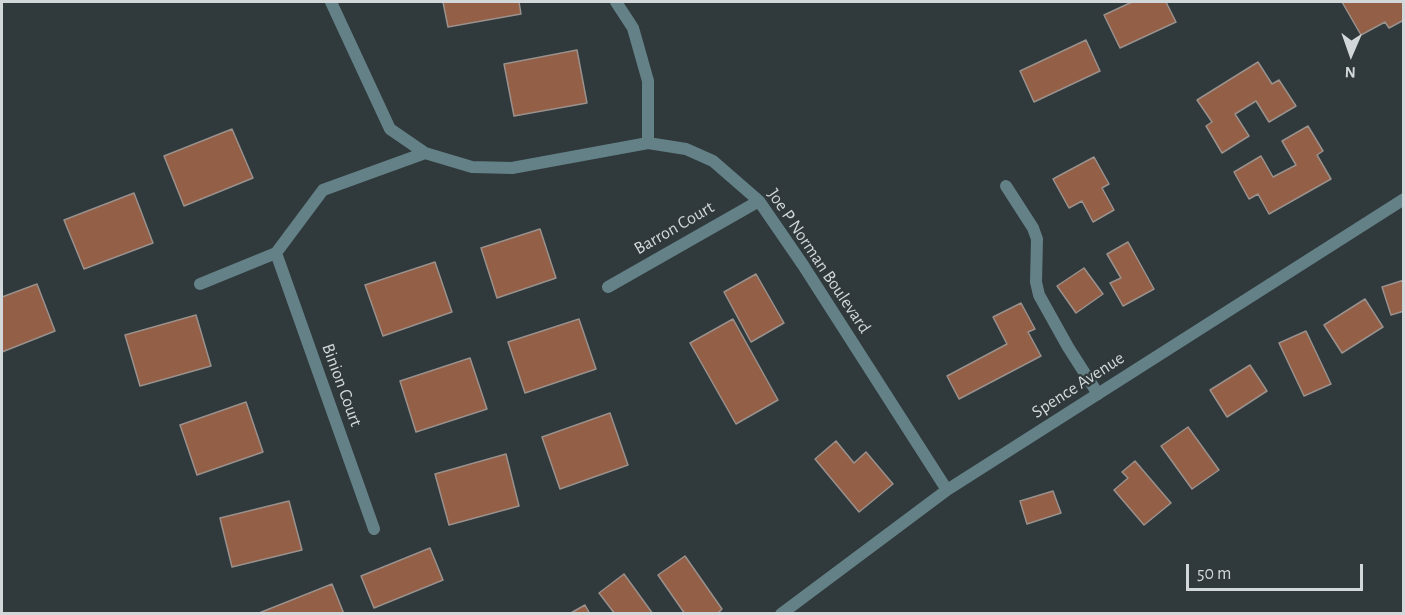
<!DOCTYPE html>
<style>
body{margin:0}
#map{position:relative;width:1405px;height:615px;overflow:hidden;background:#30393b;font-family:"Alegreya Sans",sans-serif}
canvas{display:block}
.frame{position:absolute;inset:0;border:3px solid #d2d8d9;pointer-events:none}
.north{position:absolute;left:1321px;top:24px;width:60px;height:60px;-webkit-text-stroke:4px #30393b;paint-order:stroke;rotate:182deg;font-size:16px;font-weight:700;line-height:24px;text-align:center;color:#d2d8d9}
.north::after{content:'';display:block;margin:auto;width:21px;height:27px;background:#d2d8d9;clip-path:polygon(50% 0,100% 100%,50% 72%,0 100%)}
.scale{position:absolute;left:1186px;top:564px;width:177px;height:27px;box-sizing:border-box;border:3px solid #d2d8d9;border-top:0;padding-left:8px;font-size:18px;line-height:21px;white-space:nowrap;color:#d2d8d9;-webkit-text-stroke:4px #30393b;paint-order:stroke}
</style>
<div id="map">
<canvas width="1405" height="615"></canvas>
<div class="frame"></div>
<div class="north">N</div>
<div class="scale">50 m</div>
</div>
<script>
const ctx = document.querySelector('canvas').getContext('2d');
ctx.lineJoin = 'round';
function fillPath(path, color) { ctx.fillStyle = color; ctx.fill(path, 'evenodd'); }
const poly = rows => new Path2D(rows.map(r => 'M' + r).join(''));
function strokePath(path, color, width, dash) { ctx.strokeStyle = color; ctx.lineWidth = width; ctx.lineCap = dash ? 'butt' : 'round'; ctx.setLineDash(dash || []); ctx.stroke(path); }
function drawText(font, color, halo, rows, align = 'center') {
  ctx.font = font + ' "Alegreya Sans",sans-serif'; ctx.lineWidth = 4.5; ctx.setLineDash([]); ctx.textBaseline = 'middle'; ctx.strokeStyle = halo; ctx.fillStyle = color; for (const [text, x, y, turn = 0] of rows) {
    ctx.save(); ctx.translate(x, y); ctx.rotate((+turn || 0) * Math.PI / 180); ctx.textAlign = isNaN(turn) ? turn : align; if (halo) ctx.strokeText(text, 0, 0); ctx.fillText(text, 0, 0); ctx.restore();
  }
}
const building = poly([
 [443,2,519,2,521,14,448,27,443,2],
 [1132,2,1166,2,1176,22,1120,48,1104,15,1132,2],
 [1342,2,1404,2,1404,20,1389,28,1385,22,1361,35,1342,2],
 [1086,40,1100,71,1034,102,1020,71,1086,40],
 [577,50,587,103,514,116,504,64,577,50],
 [1258,62,1272,84,1279,80,1296,106,1269,122,1256,101,1235,114,1249,136,1222,153,1206,126,1212,122,1197,100,1258,62],
 [1308,126,1323,151,1317,155,1331,179,1269,214,1258,194,1249,199,1234,172,1261,156,1273,177,1296,165,1282,141,1308,126],
 [232,129,253,178,184,206,164,156,232,129],
 [1094,157,1109,184,1102,188,1114,210,1093,222,1082,201,1069,208,1053,179,1094,157],
 [134,193,153,243,84,269,64,220,134,193],
 [540,229,556,278,497,298,481,248,540,229],
 [1128,242,1154,289,1123,306,1110,283,1121,278,1107,254,1128,242],
 [435,262,452,312,383,336,365,285,435,262],
 [1084,268,1103,294,1076,313,1057,286,1084,268],
 [756,274,784,323,751,342,724,292,756,274],
 [1404,280,1404,311,1391,315,1382,287,1404,280],
 [37,284,55,331,2,352,2,297,37,284],
 [1365,299,1383,327,1342,353,1324,325,1365,299],
 [1021,303,1035,329,1028,332,1041,356,959,399,947,376,1007,344,993,317,1021,303],
 [196,315,211,366,140,386,125,335,196,315],
 [579,319,596,369,525,393,508,342,579,319],
 [733,319,778,400,736,424,690,343,733,319],
 [1306,331,1331,384,1304,396,1279,343,1306,331],
 [470,358,487,409,416,432,400,381,470,358],
 [1250,365,1267,391,1227,417,1210,390,1250,365],
 [246,402,263,452,197,475,180,425,246,402],
 [610,413,628,465,560,489,542,437,610,413],
 [1188,427,1219,470,1192,489,1161,446,1188,427],
 [836,441,854,463,866,452,893,484,859,512,815,459,836,441],
 [506,454,519,506,449,525,435,474,506,454],
 [1135,461,1171,503,1144,525,1114,490,1128,478,1122,472,1135,461],
 [1053,491,1061,513,1027,524,1020,501,1053,491],
 [289,501,302,550,232,567,220,518,289,501],
 [430,548,443,580,374,608,361,576,430,548],
 [685,556,722,609,717,614,685,614,658,575,685,556],
 [624,574,653,614,615,614,599,593,624,574],
 [332,584,344,614,259,614,259,613,332,584],
 [585,605,590,614,569,614,585,605]
]);
fillPath(building, '#935f46');
strokePath(building, '#9a918d', 1.5);
strokePath(poly([
 [1006,186,1033,228,1037,239,1036,282,1039,295,1068,347,1098,394]
]), '#638187', 12);
strokePath(poly([
 [331,2,390,129,425,153,472,167,512,168,648,143,686,149,713,161,759,201,803,265,947,490],
 [616,2,633,28,648,81,648,143],
 [200,284,276,253],
 [608,287,759,201],
 [374,529,276,253,323,190,425,153],
 [781,614,947,490,1404,199]
]), '#638187', 12);
drawText('18px', '#d2d8d9', '#30393b', [
 ["Barron Court",674,228,-30],
 ["Joe P Norman Boulevard",819,261,56],
 ["Binion Court",342,385,70],
 ["Spence Avenue",1078,385,-33]
]);
</script>
